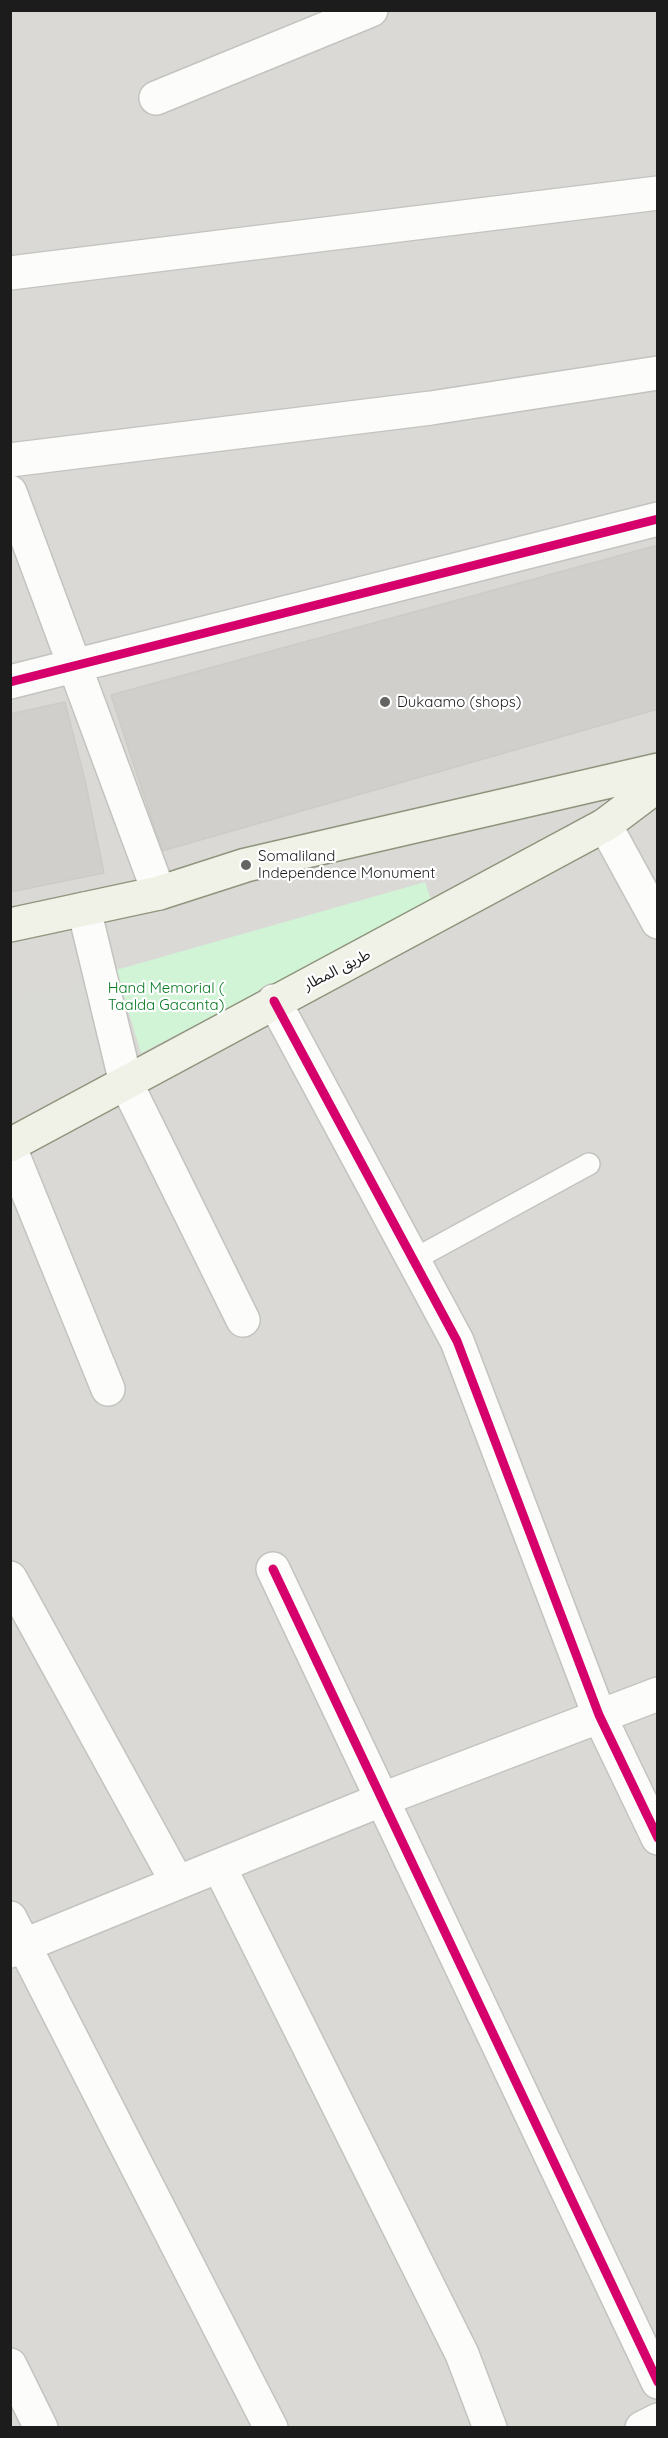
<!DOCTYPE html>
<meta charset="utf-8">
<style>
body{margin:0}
#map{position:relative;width:668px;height:2438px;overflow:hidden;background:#ebeae4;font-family:Quicksand,sans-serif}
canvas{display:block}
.frame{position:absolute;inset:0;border:12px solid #1c1c1c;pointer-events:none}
</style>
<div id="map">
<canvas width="668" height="2438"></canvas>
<div class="frame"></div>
</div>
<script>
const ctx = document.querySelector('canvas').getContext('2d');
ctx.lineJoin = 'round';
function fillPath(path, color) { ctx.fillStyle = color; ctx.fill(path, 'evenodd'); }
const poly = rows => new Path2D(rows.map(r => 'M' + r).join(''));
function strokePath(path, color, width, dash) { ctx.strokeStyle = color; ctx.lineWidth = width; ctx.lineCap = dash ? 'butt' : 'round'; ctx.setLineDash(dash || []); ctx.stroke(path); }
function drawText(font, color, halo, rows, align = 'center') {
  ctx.font = font + ' Quicksand,"Noto Sans Arabic",sans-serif'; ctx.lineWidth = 4.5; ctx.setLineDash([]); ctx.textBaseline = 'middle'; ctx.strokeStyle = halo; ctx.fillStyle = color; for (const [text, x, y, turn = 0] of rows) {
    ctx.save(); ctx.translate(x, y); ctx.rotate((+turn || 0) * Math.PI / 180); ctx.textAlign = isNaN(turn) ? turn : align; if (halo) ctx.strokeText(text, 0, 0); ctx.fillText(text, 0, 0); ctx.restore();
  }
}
fillPath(poly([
 [11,11,657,11,657,2427,11,2427]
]), '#dad9d6');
fillPath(poly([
 [425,882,432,903,141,1053,116,970]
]), '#d1f3d6');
fillPath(poly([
 [90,984,113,1064,11,1116,11,999]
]), '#d9d9d6');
const building = poly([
 [658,545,658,709,162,851,111,695,658,545],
 [65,702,86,785,104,873,10,892,10,714,65,702]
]);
fillPath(building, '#d1cfcb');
strokePath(building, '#cecbc5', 1.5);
const service = poly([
 [413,1260,589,1164]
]);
const minor = poly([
 [156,98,371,10],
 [10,273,658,193],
 [10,460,431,408,658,373],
 [10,492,159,893],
 [10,682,658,519],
 [605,825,658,922],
 [84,909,126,1083,243,1320],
 [274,1001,457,1341,599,1715,658,1838],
 [10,1148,108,1389],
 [273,1569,658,2382],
 [10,1578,177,1882],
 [219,1866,462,2354,490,2428],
 [10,1918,271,2428],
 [10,1951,383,1799,658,1694],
 [10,2365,41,2428],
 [642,2428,658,2420]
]);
const secondary = poly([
 [10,925,159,893,246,865,658,770],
 [10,1145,605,825,658,785]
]);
strokePath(service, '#c3c3c0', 24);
strokePath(minor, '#c3c3c0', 36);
strokePath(secondary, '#8f947c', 36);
strokePath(service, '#fcfcfb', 21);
strokePath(minor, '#fcfcfb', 33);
strokePath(secondary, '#f0f2e8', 33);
strokePath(poly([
 [10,682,658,519],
 [274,1001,457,1341,599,1715,658,1838],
 [273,1569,658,2382]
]), '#d6006c', 9);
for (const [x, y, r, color] of [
 [385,702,6,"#646462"],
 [246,865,6,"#646462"]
]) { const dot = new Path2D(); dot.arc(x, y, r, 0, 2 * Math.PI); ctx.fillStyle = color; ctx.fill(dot); strokePath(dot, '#fff', 2); }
drawText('15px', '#1c1c1c', '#fff', [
 ["Dukaamo (shops)",397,702],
 ["Somaliland",258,856],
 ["Independence Monument",258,873]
], 'left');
drawText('15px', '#1c1c1c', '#fff', [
 ["طريق المطار",337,970,-27]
]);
drawText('15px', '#097a24', '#fff', [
 ["Hand Memorial (",166,988],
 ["Taalda Gacanta)",166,1005]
]);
</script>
